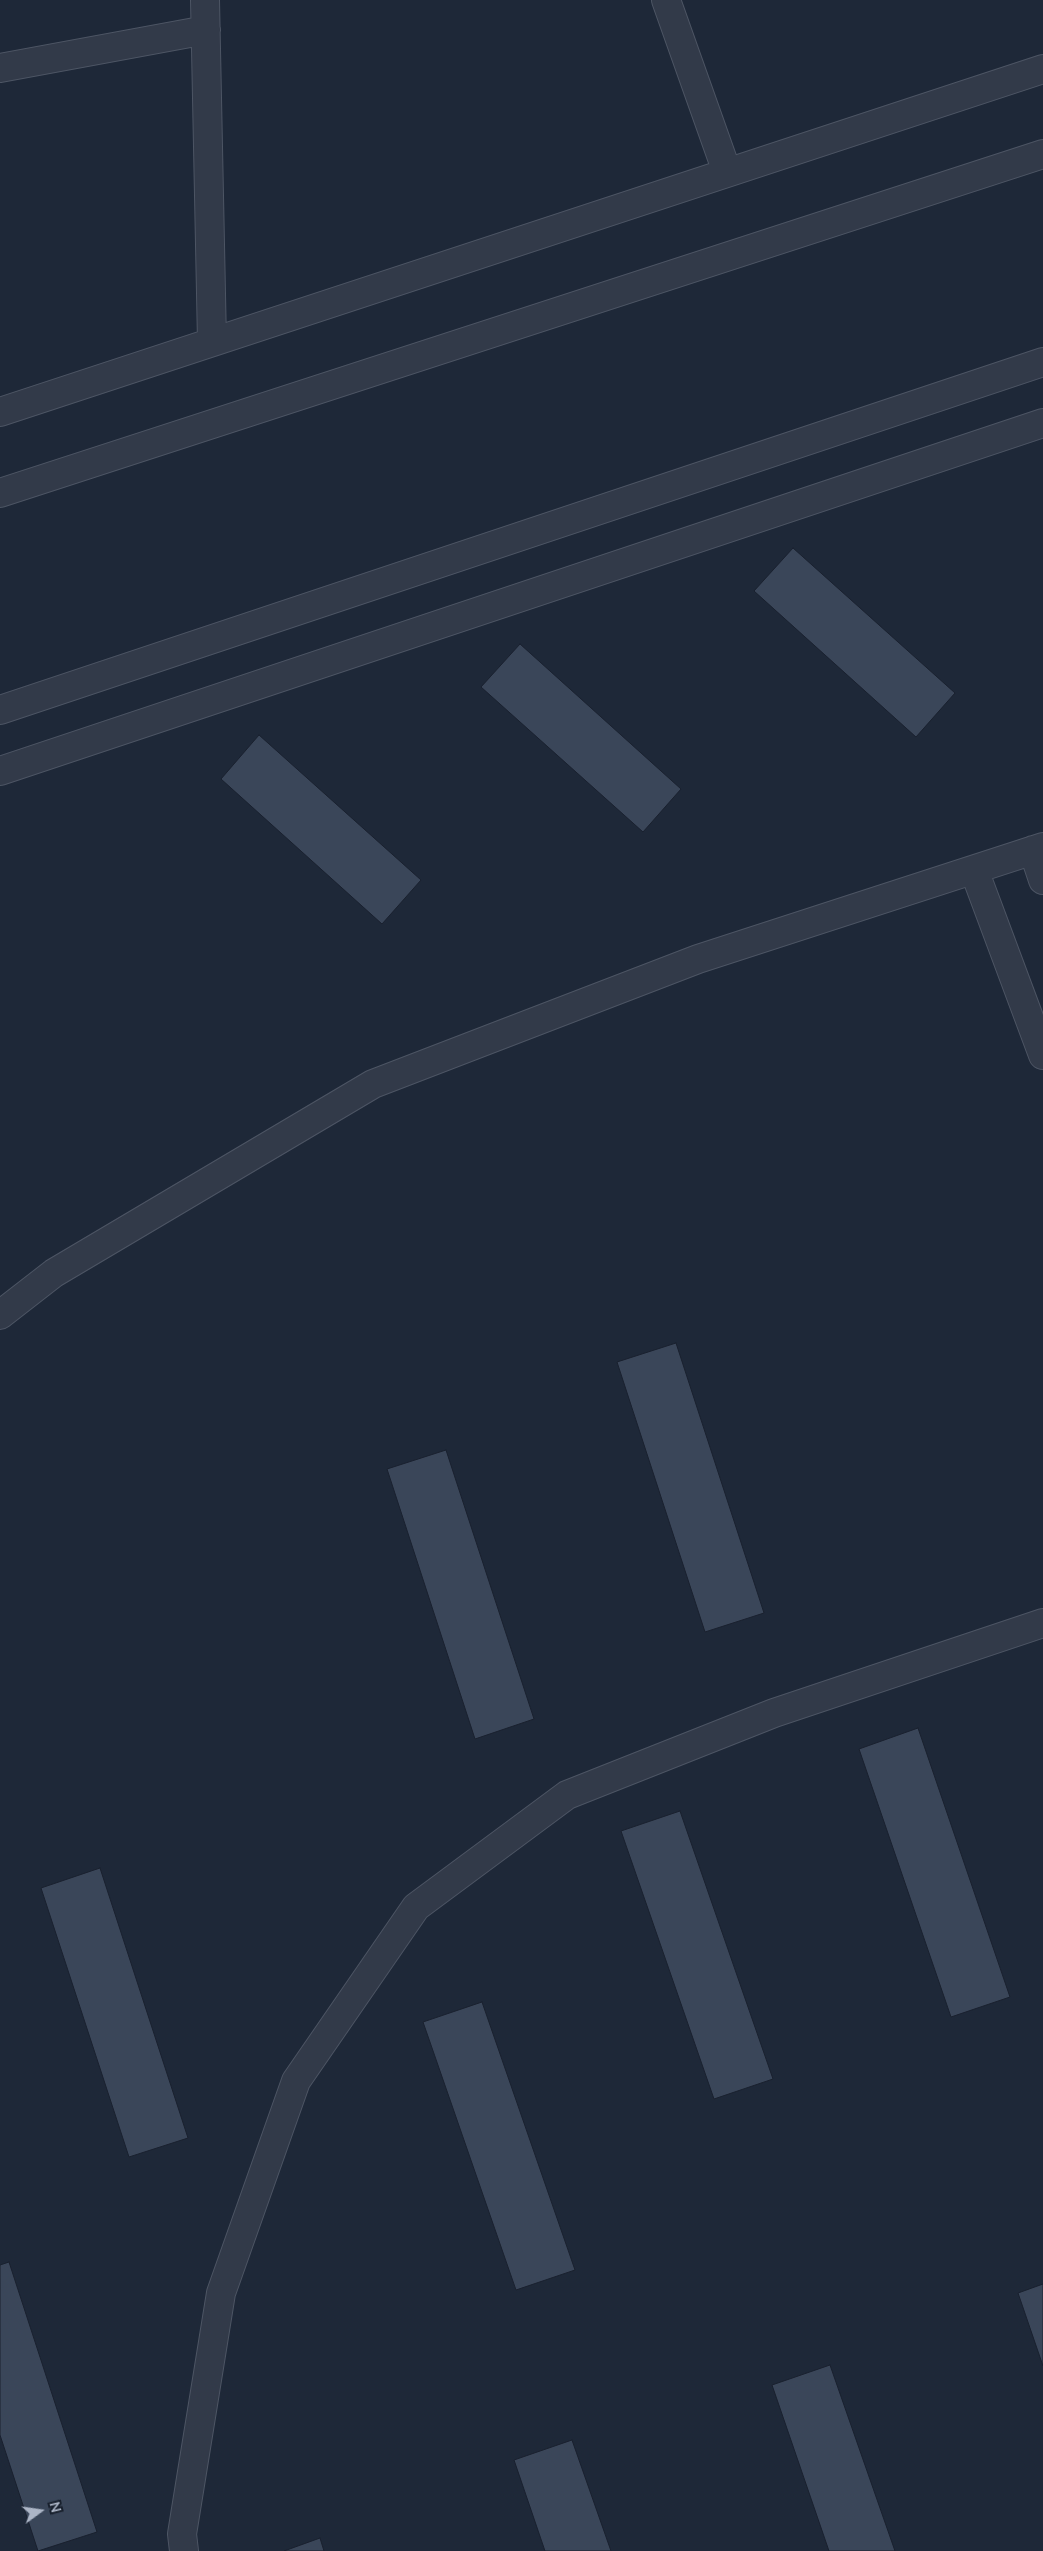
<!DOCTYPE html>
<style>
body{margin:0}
#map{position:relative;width:1043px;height:2551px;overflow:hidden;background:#1e2838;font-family:"Nunito Sans",sans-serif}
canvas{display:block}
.north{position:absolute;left:15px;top:2486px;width:50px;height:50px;-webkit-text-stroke:4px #18202d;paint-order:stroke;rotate:76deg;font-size:14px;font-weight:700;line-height:20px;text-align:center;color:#acb5c6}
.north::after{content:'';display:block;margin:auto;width:18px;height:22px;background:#acb5c6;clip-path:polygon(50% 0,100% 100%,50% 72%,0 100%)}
</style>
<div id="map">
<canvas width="1043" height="2551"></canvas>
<div class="north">N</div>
</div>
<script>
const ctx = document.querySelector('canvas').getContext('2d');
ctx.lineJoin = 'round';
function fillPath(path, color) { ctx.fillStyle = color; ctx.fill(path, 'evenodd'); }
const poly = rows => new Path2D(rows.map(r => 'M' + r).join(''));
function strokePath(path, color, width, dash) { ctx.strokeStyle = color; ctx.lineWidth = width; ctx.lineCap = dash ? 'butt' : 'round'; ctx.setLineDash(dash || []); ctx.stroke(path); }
const building = poly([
 [793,548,955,693,916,737,754,591,793,548],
 [520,644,681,789,643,832,481,687,520,644],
 [259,735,421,880,382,924,221,779,259,735],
 [676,1343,764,1613,705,1632,617,1362,676,1343],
 [446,1450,534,1719,475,1739,387,1469,446,1450],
 [918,1728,1010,1997,951,2017,859,1749,918,1728],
 [680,1811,773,2079,714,2099,621,1831,680,1811],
 [100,1868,188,2138,129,2157,41,1888,100,1868],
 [482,2002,575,2270,516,2290,423,2022,482,2002],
 [9,2262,97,2532,38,2551,0,2435,0,2265,9,2262],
 [1043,2284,1043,2366,1018,2293,1043,2284],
 [830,2365,895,2551,829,2551,772,2385,830,2365],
 [572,2440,611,2551,545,2551,514,2460,572,2440],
 [320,2538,324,2551,284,2551,320,2538]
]);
fillPath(building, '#3a4659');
strokePath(building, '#1a212f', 1);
const minor = poly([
 [205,0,212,342],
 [666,0,727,172],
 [0,68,206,30],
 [0,412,1043,69],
 [0,493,1043,154],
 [0,710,1043,362],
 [0,771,1043,423],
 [1033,850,1043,880],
 [974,870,1043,1055],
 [0,1315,54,1273,373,1084,698,959,1043,847],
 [184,2551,182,2534,221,2293,296,2081,416,1907,567,1795,774,1713,1043,1623]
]);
strokePath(minor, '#4d5564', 30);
strokePath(minor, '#323a49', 28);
</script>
